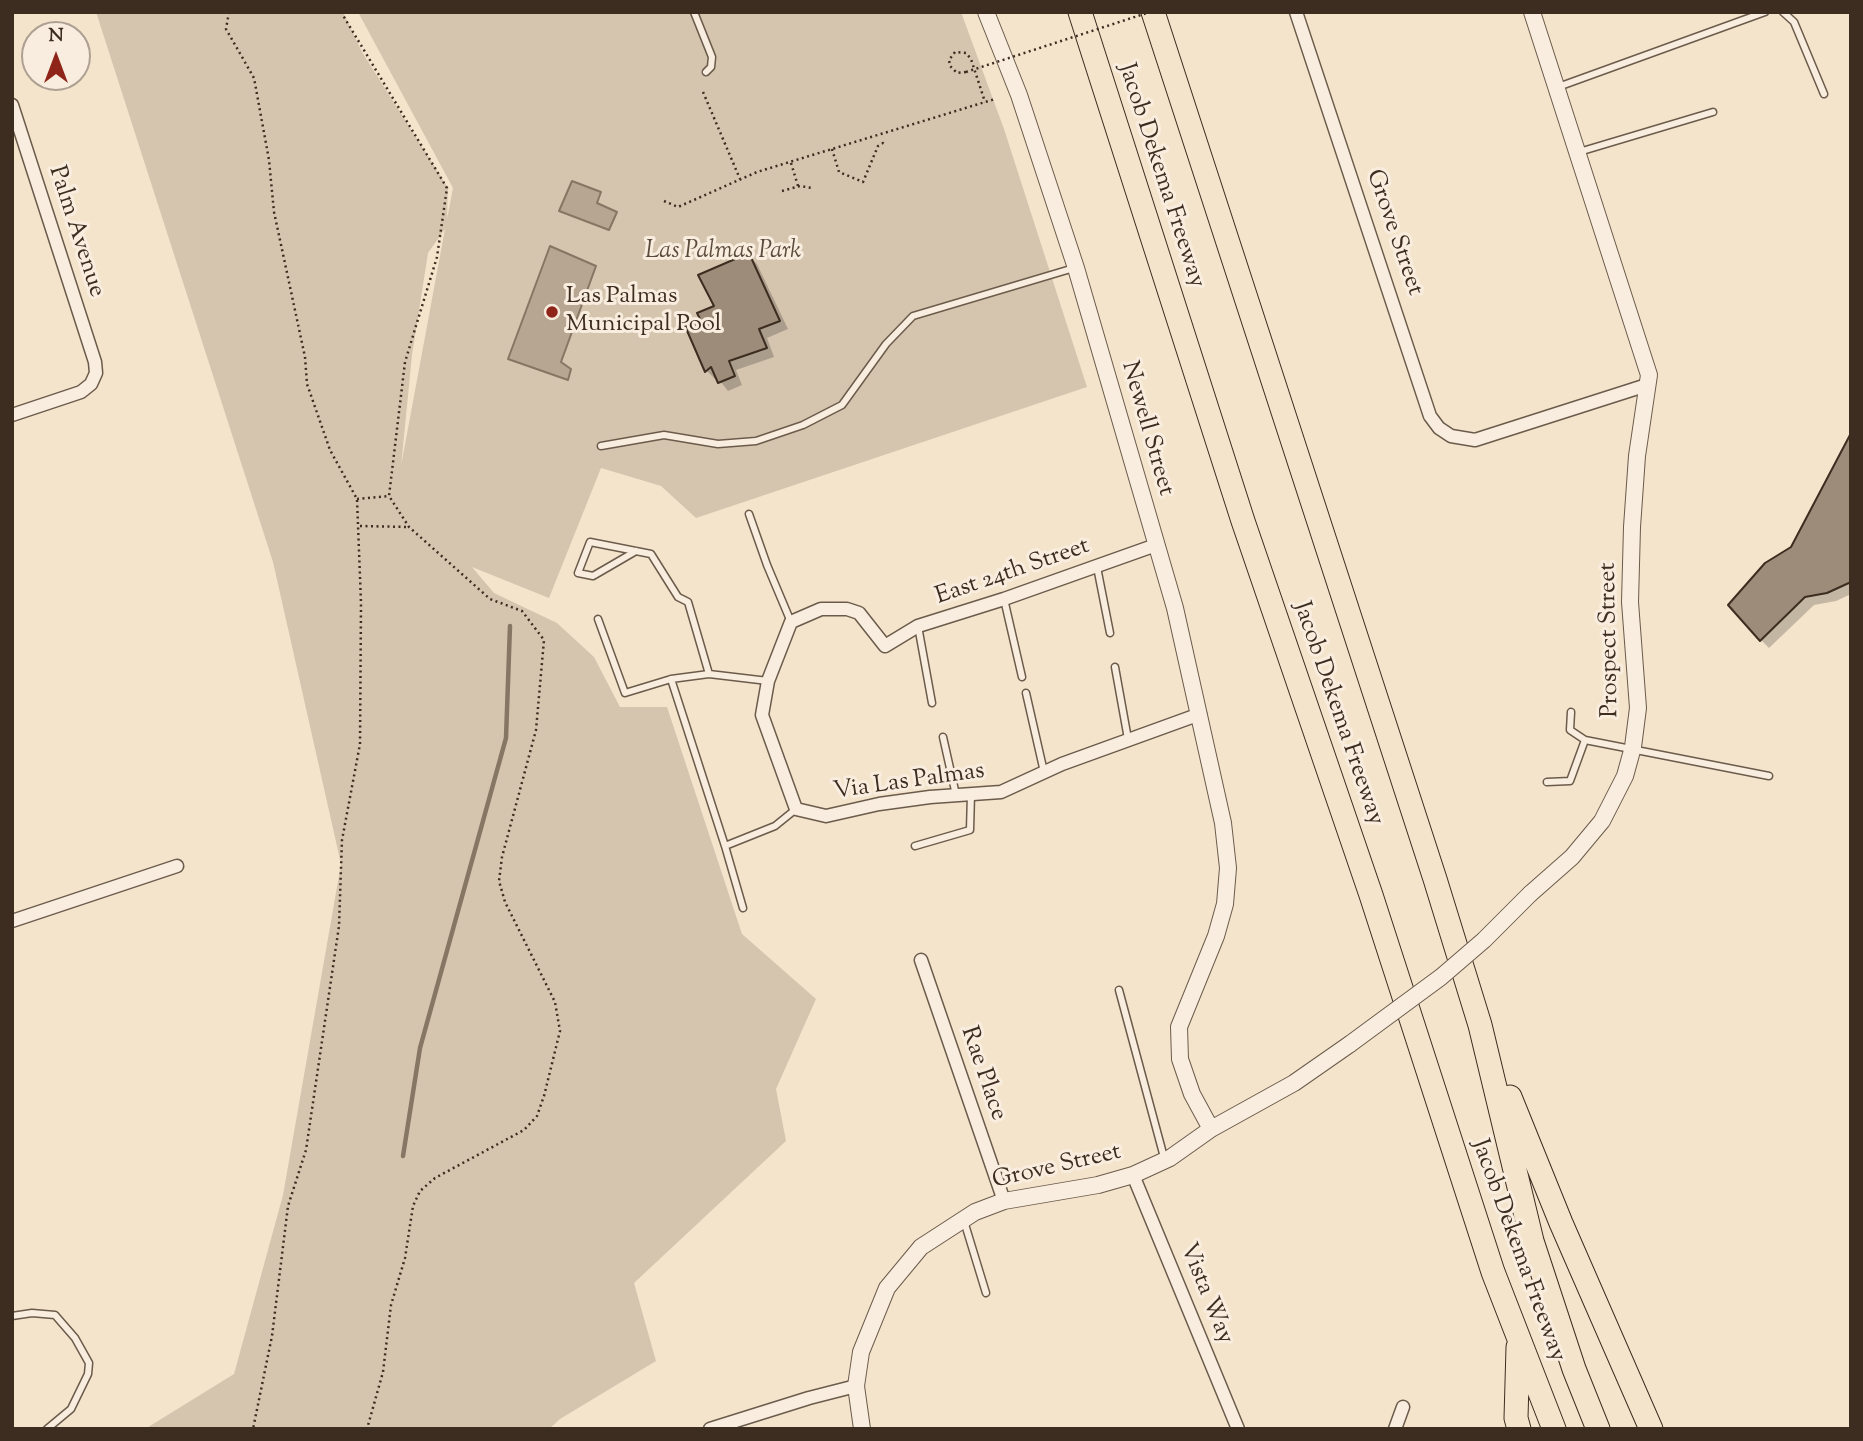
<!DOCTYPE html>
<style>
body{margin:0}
#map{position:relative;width:1863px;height:1441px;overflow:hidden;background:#f4e4cc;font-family:"Sorts Mill Goudy",serif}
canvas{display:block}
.frame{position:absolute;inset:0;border:14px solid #3d2d20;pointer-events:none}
.north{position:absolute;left:21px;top:21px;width:70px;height:70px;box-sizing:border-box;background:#f8edde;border:2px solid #ada092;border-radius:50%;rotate:0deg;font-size:19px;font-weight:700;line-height:28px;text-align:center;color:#3d2d20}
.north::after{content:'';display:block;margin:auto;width:24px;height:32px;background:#8f2418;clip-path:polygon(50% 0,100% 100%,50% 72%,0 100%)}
</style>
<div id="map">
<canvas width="1863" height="1441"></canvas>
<div class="frame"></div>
<div class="north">N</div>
</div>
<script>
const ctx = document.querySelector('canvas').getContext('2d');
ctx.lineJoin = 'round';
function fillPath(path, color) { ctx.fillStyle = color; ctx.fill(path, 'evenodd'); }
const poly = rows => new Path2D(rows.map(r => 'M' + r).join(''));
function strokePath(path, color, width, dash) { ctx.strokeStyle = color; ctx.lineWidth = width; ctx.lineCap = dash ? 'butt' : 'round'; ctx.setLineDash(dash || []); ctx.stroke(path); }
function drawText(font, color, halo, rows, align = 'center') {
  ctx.font = font + ' "Sorts Mill Goudy",serif'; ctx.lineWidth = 6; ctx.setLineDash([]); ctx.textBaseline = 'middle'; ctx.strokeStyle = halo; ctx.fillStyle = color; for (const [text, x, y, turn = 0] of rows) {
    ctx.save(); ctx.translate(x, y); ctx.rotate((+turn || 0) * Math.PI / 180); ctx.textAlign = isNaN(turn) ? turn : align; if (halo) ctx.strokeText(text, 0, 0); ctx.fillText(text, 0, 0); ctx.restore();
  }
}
fillPath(poly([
 [96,12,343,12,362,52,448,188,447,219,453,188,358,12,961,12,1004,129,1087,387,696,518,661,486,601,468,549,598,472,567,494,593,557,623,594,657,620,707,667,707,742,934,816,999,776,1089,786,1141,634,1283,656,1361,560,1419,549,1429,145,1429,234,1374,283,1195,341,864,273,562],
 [445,229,401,466,401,467,412,355,428,253]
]), '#d5c5af');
const water = poly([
 [572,181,601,192,597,203,617,212,609,230,559,211,572,181],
 [550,246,596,266,561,362,571,369,568,380,508,359,550,246]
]);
fillPath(water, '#b6a692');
strokePath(water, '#867664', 2);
fillPath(poly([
 [748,255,757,264,788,329,767,338,774,357,736,370,742,385,728,391,717,377,715,379,707,371,717,307],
 [1851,437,1851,594,1836,601,1814,605,1769,648,1761,640,1793,549]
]), '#0003');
strokePath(poly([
 [403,1156,420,1048,506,738,510,626]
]), '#867664', 4.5);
const building = poly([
 [749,253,780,321,759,329,767,348,729,361,735,376,718,383,711,367,705,372,685,326,701,321,697,313,714,306,698,275,749,253],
 [1851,433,1851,582,1827,593,1805,597,1760,641,1728,605,1765,563,1791,547,1851,433]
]);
fillPath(building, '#9c8c79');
strokePath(building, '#3d2d20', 2);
const service = poly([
 [694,12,712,57,711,67,706,72],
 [1783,12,1794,22,1824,94],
 [1558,87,1765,12],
 [1579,152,1713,112],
 [601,446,664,435,718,444,756,441,803,425,842,405,886,344,913,316,1074,268],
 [749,514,767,565,791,622],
 [636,551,593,576,578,573,590,542,651,554,678,597,688,602,709,674],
 [1097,567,1110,633],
 [1004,599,1022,677],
 [598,619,625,693,671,679,725,846,775,826,796,809],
 [918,626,932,703],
 [1115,667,1128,739],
 [671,679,709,674,768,681],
 [1026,693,1044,772],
 [1571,712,1570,730,1585,740],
 [943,737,956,795],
 [1547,782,1570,781,1585,740,1769,776],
 [725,846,743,908],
 [915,846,970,830,971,794],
 [1119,990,1165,1161],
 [964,1221,986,1293],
 [12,1316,32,1313,55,1315,75,1338,89,1363,88,1374,71,1409,47,1429]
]);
const minor = poly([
 [1296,12,1430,416,1439,428,1451,436,1475,440,1647,385],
 [12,105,95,362,96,373,91,384,81,392,12,415],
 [1156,545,1004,599,918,626,885,646,859,613,847,609,821,609,791,622,768,681,762,715,796,809,826,816,879,804,930,797,1001,792,1062,764,1200,714],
 [12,921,177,866],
 [921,960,1004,1201],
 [1133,1175,1238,1429],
 [710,1429,809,1398,856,1386],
 [1395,1429,1403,1407]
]);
const tertiary = poly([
 [986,12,1019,95,1076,268,1175,608,1223,823,1228,868,1225,904,1216,936,1179,1027,1180,1059,1192,1094,1211,1129],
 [1530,894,1572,857,1602,821,1625,776,1633,747,1638,708,1630,602,1632,527,1637,456,1649,375,1532,12],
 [862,1429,856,1386,861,1352,887,1288,921,1247,975,1212,1004,1201,1098,1185,1133,1175,1170,1158,1211,1129,1294,1083,1350,1044]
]);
const motorway = poly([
 [1080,12,1243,521,1371,895,1493,1272,1554,1429],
 [1153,12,1435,879,1480,1025,1532,1241,1574,1369,1598,1429],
 [1510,1097,1561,1223,1651,1429],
 [1518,1347,1516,1418,1519,1429]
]);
strokePath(service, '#6b5b4b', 9);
strokePath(minor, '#6b5b4b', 15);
strokePath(tertiary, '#6b5b4b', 18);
strokePath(motorway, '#3d2d20', 25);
strokePath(poly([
 [229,12,226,29,254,78,269,160,274,212,305,357,307,384,330,450,357,499,361,603,360,744,342,840,339,926,306,1150,288,1206,272,1336,253,1429],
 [341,12,447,188,437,257,405,362,389,496,409,527,490,599,522,611,544,640,536,730,502,857,499,881,505,902,555,1002,560,1031,544,1096,537,1116,524,1130,435,1178,420,1191,413,1206,405,1258,391,1305,383,1372,367,1429],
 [966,72,957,73,950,66,949,60,955,52,966,53,971,59,985,102],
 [703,92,740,179],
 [832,149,839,172,863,182,878,146,883,143,884,145],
 [791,163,798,186],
 [782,191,800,186,812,188],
 [664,201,678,207,757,172,995,99],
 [357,499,389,496],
 [360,526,409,527]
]), '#3d2d20', 2.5, [2, 3.5]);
strokePath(service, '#f8edde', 6);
strokePath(minor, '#f8edde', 12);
strokePath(tertiary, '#f8edde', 16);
strokePath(motorway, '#f4e4cc', 23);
const tertiaryBridge = poly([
 [1350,1044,1441,977,1484,940,1530,894]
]);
strokePath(tertiaryBridge, '#6b5b4b', 18, []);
strokePath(poly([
 [966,72,1150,12]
]), '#3d2d20', 2.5, [2, 3.5]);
strokePath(tertiaryBridge, '#f8edde', 16);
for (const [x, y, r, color] of [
 [552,312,7,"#8f2418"]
]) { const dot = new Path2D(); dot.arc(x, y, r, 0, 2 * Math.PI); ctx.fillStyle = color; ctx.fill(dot); strokePath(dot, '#f8edde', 2.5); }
drawText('24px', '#3d2d20', '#f8edde', [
 ["Jacob Dekema Freeway",1160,176,72],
 ["Palm Avenue",75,232,72],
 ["Grove Street",1393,233,71],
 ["Newell Street",1146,429,74],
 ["East 24th Street",1013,573,-19],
 ["Prospect Street",1611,640,-91],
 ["Jacob Dekema Freeway",1337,714,71],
 ["Via Las Palmas",909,783,-8],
 ["Rae Place",982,1074,71],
 ["Grove Street",1057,1168,-13],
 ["Jacob Dekema Freeway",1517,1251,70],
 ["Vista Way",1205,1294,68]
]);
drawText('italic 24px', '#5b4b3d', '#f8edde', [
 ["Las Palmas Park",723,253]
]);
drawText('24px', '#3d2d20', '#f8edde', [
 ["Las Palmas",566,298],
 ["Municipal Pool",566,326]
], 'left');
</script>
